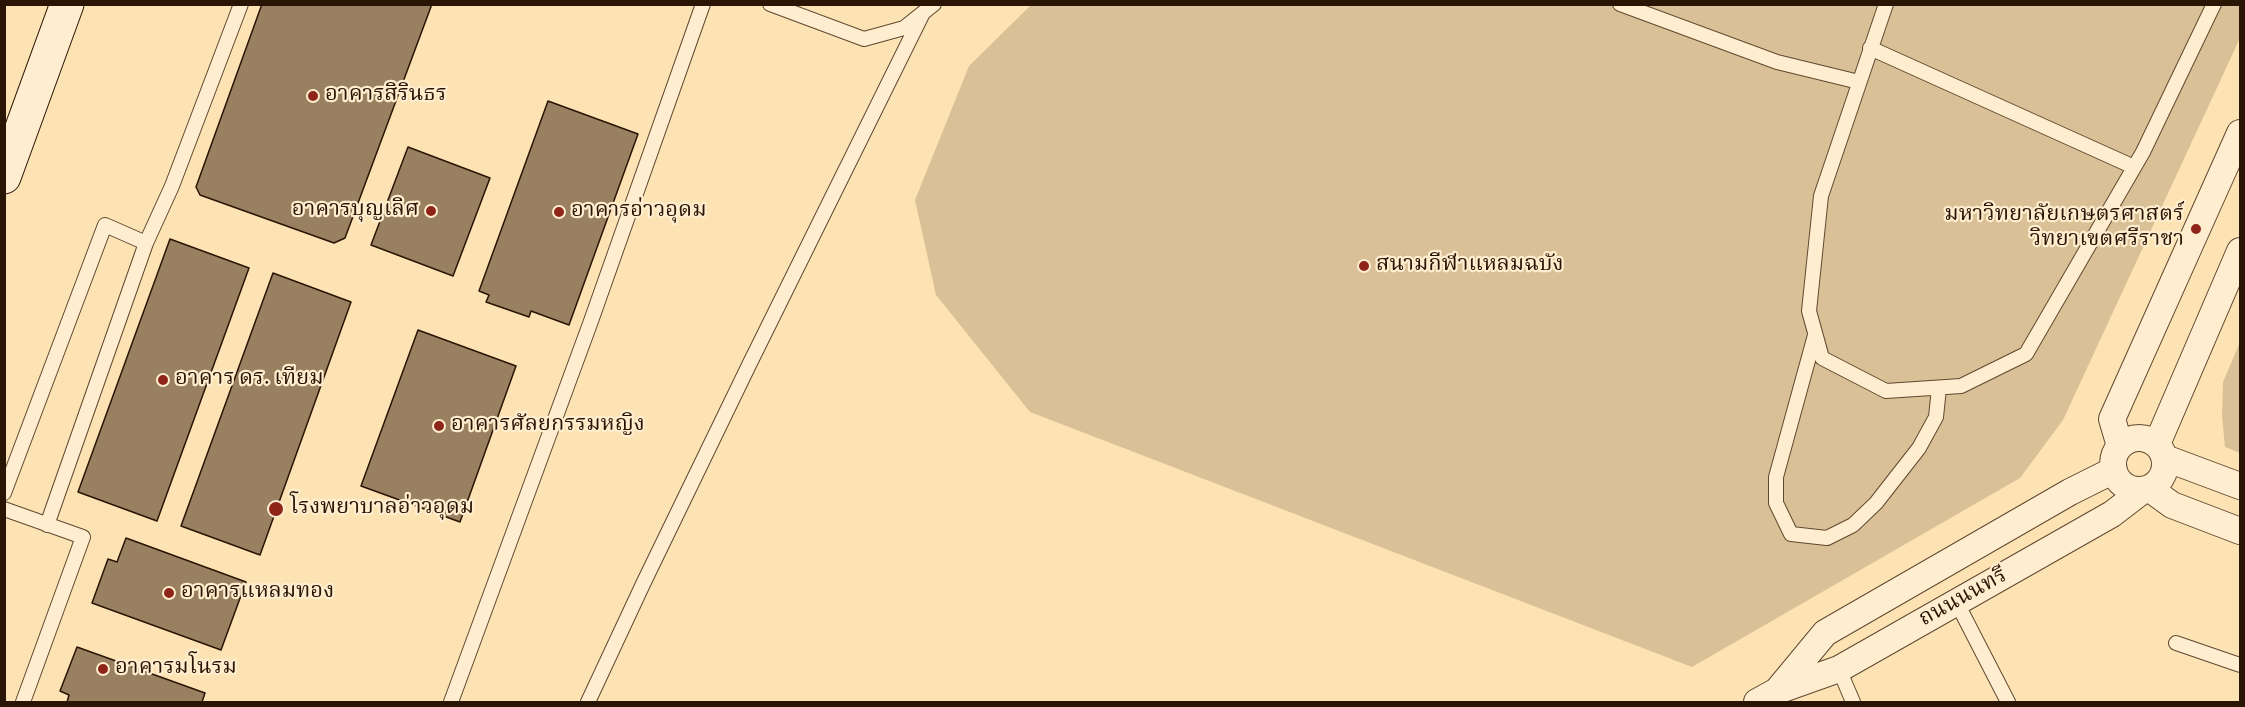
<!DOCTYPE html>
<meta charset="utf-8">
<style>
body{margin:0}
#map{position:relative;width:2245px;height:707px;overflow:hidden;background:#fde3b4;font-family:"Sorts Mill Goudy",serif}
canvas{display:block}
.frame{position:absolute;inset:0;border:6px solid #2a1404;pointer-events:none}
</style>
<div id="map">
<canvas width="2245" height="707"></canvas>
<div class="frame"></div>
</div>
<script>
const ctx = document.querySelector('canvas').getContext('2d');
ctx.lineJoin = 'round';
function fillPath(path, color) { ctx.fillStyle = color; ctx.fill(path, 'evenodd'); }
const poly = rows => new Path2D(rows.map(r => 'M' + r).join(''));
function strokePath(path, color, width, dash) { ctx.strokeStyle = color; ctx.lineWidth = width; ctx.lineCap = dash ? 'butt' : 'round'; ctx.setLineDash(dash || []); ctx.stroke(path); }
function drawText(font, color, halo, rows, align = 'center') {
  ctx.font = font + ' "Sorts Mill Goudy","Noto Serif Thai",serif'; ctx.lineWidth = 4.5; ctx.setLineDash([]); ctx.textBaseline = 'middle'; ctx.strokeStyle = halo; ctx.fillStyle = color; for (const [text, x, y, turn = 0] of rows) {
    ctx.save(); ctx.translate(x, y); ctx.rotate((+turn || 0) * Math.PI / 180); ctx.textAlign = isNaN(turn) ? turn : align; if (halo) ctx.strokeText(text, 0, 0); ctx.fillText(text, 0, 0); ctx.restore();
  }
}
fillPath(poly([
 [1031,5,2240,5,2240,38,2063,420,2020,478,1692,667,1030,412,936,295,915,200,969,66],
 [2240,342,2240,453,2225,447,2222,416,2223,382]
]), '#d9c096');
const building = poly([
 [262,4,432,4,345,238,334,243,200,195,196,187,262,4],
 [548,101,638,134,569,325,531,311,529,317,486,302,489,295,479,291,548,101],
 [408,147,490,178,453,276,371,245,408,147],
 [170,239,249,268,157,521,78,492,170,239],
 [273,273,351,302,260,555,181,526,273,273],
 [418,330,516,366,460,522,361,486,418,330],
 [126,538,246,582,221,650,92,603,108,559,117,562,126,538],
 [77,647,205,693,202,702,67,702,69,695,60,691,77,647]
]);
fillPath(building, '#988060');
strokePath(building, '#2a1404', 1.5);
const lane = poly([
 [770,4,864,39,904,28,934,4],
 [1620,4,1777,62,1859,82],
 [1886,4,1821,196,1809,311,1822,358,1886,391,1961,386,2026,354,2143,152,2214,4],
 [1870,48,2134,167],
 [1815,335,1776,477,1776,503,1791,534,1827,538,1853,525,1876,503,1919,448,1936,417,1939,388],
 [4,493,105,225,146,243],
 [4,509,83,537,23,702],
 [47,525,146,243,172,186,241,4],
 [1957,603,2008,702],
 [2176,643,2240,665],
 [1839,669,1853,702],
 [451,702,591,321,703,4],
 [588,702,643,584,749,365,923,13]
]);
const street = poly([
 '2113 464a26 26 0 1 1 52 0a26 26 0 1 1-52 0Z',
 [2157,444,2240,251],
 [2120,446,2112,419,2240,133],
 [2165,458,2240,486],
 [2150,489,2172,505,2240,531],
 [1777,691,1825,633,2070,492,2114,470],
 [1757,702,1777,691,1839,669,2112,514,2142,491]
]);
const secondary = poly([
 [4,177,67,4]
]);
strokePath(lane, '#5f4830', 16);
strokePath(street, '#5f4830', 28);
strokePath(secondary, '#2a1404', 35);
strokePath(lane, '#feedce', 14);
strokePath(street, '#feedce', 26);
strokePath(secondary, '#feedce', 33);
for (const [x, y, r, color] of [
 [313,96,6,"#8f2418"],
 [431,211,6,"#8f2418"],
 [559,212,6,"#8f2418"],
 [2196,229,6,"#8f2418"],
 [1364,266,6,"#8f2418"],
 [163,380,6,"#8f2418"],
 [439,426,6,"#8f2418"],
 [276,509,8,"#8f2418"],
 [169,593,6,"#8f2418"],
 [103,669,6,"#8f2418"]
]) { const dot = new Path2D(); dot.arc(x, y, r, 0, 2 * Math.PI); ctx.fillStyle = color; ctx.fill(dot); strokePath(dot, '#feedce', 2); }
drawText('22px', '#2a1404', '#feedce', [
 ["อาคารสิรินธร",325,96],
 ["อาคารบุญเลิศ",419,211,"right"],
 ["อาคารอ่าวอุดม",571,212],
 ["มหาวิทยาลัยเกษตรศาสตร์",2184,216,"right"],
 ["วิทยาเขตศรีราชา",2184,241,"right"],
 ["สนามกีฬาแหลมฉบัง",1376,266],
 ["อาคาร ดร. เทียม",175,380],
 ["อาคารศัลยกรรมหญิง",451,426],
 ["โรงพยาบาลอ่าวอุดม",290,509],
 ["อาคารแหลมทอง",181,593],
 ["อาคารมโนรม",115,669]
], 'left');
drawText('22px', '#2a1404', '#feedce', [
 ["ถนนนนทรี",1964,599,-29]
]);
</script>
